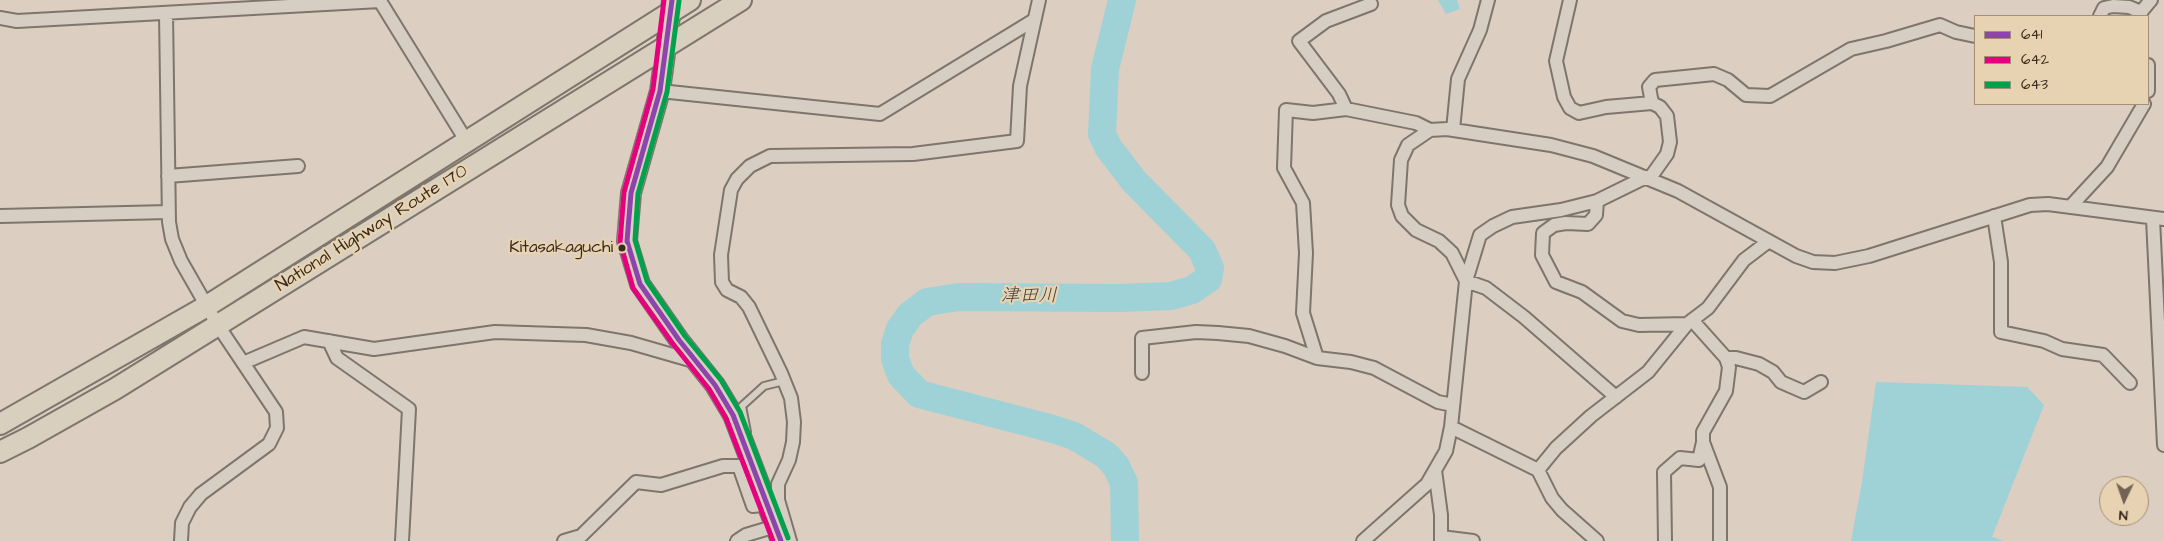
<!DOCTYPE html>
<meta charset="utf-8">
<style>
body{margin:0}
#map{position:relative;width:2164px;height:541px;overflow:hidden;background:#dccec1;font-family:"Architects Daughter",sans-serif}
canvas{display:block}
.legend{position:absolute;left:1974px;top:15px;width:175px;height:90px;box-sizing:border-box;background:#e7d3b1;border:1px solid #a28f76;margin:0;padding:6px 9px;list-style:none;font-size:15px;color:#3b2a1e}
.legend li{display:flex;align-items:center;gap:10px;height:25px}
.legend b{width:25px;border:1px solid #a28f76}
.north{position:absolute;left:2099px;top:476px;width:50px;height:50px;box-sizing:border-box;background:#e7d3b1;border:1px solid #a28f76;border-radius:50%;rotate:183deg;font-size:14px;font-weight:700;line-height:20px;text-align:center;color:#3b2a1e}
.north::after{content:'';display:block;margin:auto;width:18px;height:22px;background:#736357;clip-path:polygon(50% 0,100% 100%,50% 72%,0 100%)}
</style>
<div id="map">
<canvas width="2164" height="541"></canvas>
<ul class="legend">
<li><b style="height:6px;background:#8e44ad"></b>641</li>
<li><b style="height:6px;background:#e5007d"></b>642</li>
<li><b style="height:6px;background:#03a04e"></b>643</li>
</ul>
<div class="north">N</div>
</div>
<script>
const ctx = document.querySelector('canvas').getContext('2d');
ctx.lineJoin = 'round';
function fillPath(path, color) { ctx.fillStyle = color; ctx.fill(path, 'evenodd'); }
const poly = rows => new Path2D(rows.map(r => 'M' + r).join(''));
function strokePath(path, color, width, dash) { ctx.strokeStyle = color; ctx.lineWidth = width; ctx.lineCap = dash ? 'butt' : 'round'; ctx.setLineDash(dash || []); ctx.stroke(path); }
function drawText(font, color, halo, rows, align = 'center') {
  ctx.font = font + ' "Architects Daughter","Klee One",sans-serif'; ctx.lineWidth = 4.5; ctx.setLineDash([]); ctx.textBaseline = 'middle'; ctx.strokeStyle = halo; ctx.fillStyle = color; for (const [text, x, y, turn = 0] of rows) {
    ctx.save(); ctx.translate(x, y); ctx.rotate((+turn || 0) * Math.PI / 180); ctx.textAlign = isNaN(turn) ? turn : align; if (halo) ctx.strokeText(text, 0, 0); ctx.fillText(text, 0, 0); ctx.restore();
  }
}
fillPath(poly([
 [1438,0,1457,0,1460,9,1446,14],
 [1876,382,2027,387,2044,405,1992,537,2004,541,1851,541,1862,482]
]), '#9ed2d6');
strokePath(poly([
 [1122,0,1105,69,1102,134,1108,147,1134,181,1202,250,1210,268,1208,279,1192,290,1171,296,1119,298,959,297,927,302,910,315,900,329,895,344,895,359,901,375,919,394,1053,429,1074,436,1106,455,1116,466,1124,483,1125,541]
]), '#9ed2d6', 28);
const service = poly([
 [747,432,742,406,764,386,784,381]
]);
const minor = poly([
 [1570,0,1556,61,1564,97,1570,108,1579,113,1606,107,1652,103,1660,107,1667,116,1670,142,1667,154,1650,178],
 [166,13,169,222,172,239,181,261,217,324,276,412,277,428,269,444,201,494,190,507,182,523,181,541],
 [2100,16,2104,8,2113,6,2129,7,2141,12],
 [2141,16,2141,12,2151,0],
 [0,18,17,21,380,1,467,142],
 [2148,65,2148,91],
 [660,91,880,114,1034,20],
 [1652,103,1649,87,1655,80,1714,74,1728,80,1746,95,1770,96,1851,49,1886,41,1940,25,1956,32,1975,36],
 [1346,109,1339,94,1299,41,1326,21,1371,4],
 [1453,130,1458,79,1480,30,1488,0],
 [168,176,298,166],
 [1597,201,1596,215,1588,224,1566,223,1554,225,1543,233,1542,255,1556,282,1582,292,1622,321,1639,325,1687,324],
 [2070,207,2107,167,2144,104],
 [0,216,168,212],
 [1994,216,2001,262,2001,332,2044,341,2062,349,2103,355,2130,383],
 [2153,219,2164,445],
 [1692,320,1726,358,1729,367,1726,391,1703,432,1703,442,1720,487,1720,541],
 [329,341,337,358,409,409,402,541],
 [1317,358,1303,313,1306,253,1303,203,1284,168,1286,110,1313,113,1346,109,1416,123,1430,130],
 [1726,358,1736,358,1759,364,1773,372,1781,382,1804,392,1821,382],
 [243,363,304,337,374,349,495,332,586,335,631,343,697,362],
 [1142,373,1142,338,1196,332,1218,333,1249,336,1285,346,1317,358,1351,362,1374,368,1438,402,1453,405],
 [1616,397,1524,317,1486,288,1466,281,1480,235,1493,226,1512,217,1561,210,1597,201,1646,177],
 [1451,427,1538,470,1552,498,1562,510,1597,541],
 [1435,470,1441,515,1441,541],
 [1538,470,1556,448,1591,416,1648,372,1687,324,1708,308,1744,260,1769,241],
 [1441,537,1473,541],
 [564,541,581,536,636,482,661,485,723,466,739,466,753,506,768,504],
 [737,541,746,535,776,526],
 [790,541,778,500,778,484,789,460,793,442,794,422,791,398,781,373,749,307,741,297,727,290,722,282,721,255,731,190,737,179,750,166,770,156,913,154,1017,141,1020,86,1039,0],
 [1363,541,1427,484,1446,451,1451,427,1466,281,1452,253,1439,241,1416,230,1402,216,1398,205,1401,160,1408,145,1430,130,1447,129,1551,145,1593,156,1678,191,1796,256,1813,262,1835,263,1869,256,2030,205,2048,204,2164,219],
 [1665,541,1664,472,1680,458,1699,460,1703,442]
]);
const primary = poly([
 [672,1,660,91,631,193,627,241,640,284,679,340,715,385,733,415,781,541]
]);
const trunk = poly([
 [0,424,207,306,690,0],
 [0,452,28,438,115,389,741,0]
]);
strokePath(service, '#7e756c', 10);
strokePath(minor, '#7e756c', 16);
strokePath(primary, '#7e756c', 22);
strokePath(trunk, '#7e756c', 24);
strokePath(service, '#d6cec3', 6);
strokePath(minor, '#d6cec3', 12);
strokePath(primary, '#d8cfbe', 19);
strokePath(trunk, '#d8cfbe', 20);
strokePath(poly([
 [672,0,660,91,631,193,627,241,640,284,679,340,715,385,733,415,781,541]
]), '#8e44ad', 5);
strokePath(poly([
 [664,0,653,89,624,192,620,242,633,288,673,344,709,389,726,418,773,541]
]), '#e5007d', 5);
strokePath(poly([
 [679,1,667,92,638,194,635,240,647,281,685,336,721,380,740,412,788,538]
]), '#03a04e', 5);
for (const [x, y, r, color] of [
 [622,248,4.5,"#3b2a1e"]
]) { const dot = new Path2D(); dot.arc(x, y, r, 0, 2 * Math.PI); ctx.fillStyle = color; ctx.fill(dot); strokePath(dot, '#e7d3b1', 2); }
drawText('17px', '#3b2a1e', '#e7d3b1', [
 ["Kitasakaguchi",613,248]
], 'right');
drawText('18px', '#3b2a1e', '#e7d3b1', [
 ["National Highway Route 170",372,229,-32]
]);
drawText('italic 19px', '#46433b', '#e7d3b1', [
 ["津田川",1029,297]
]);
</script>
